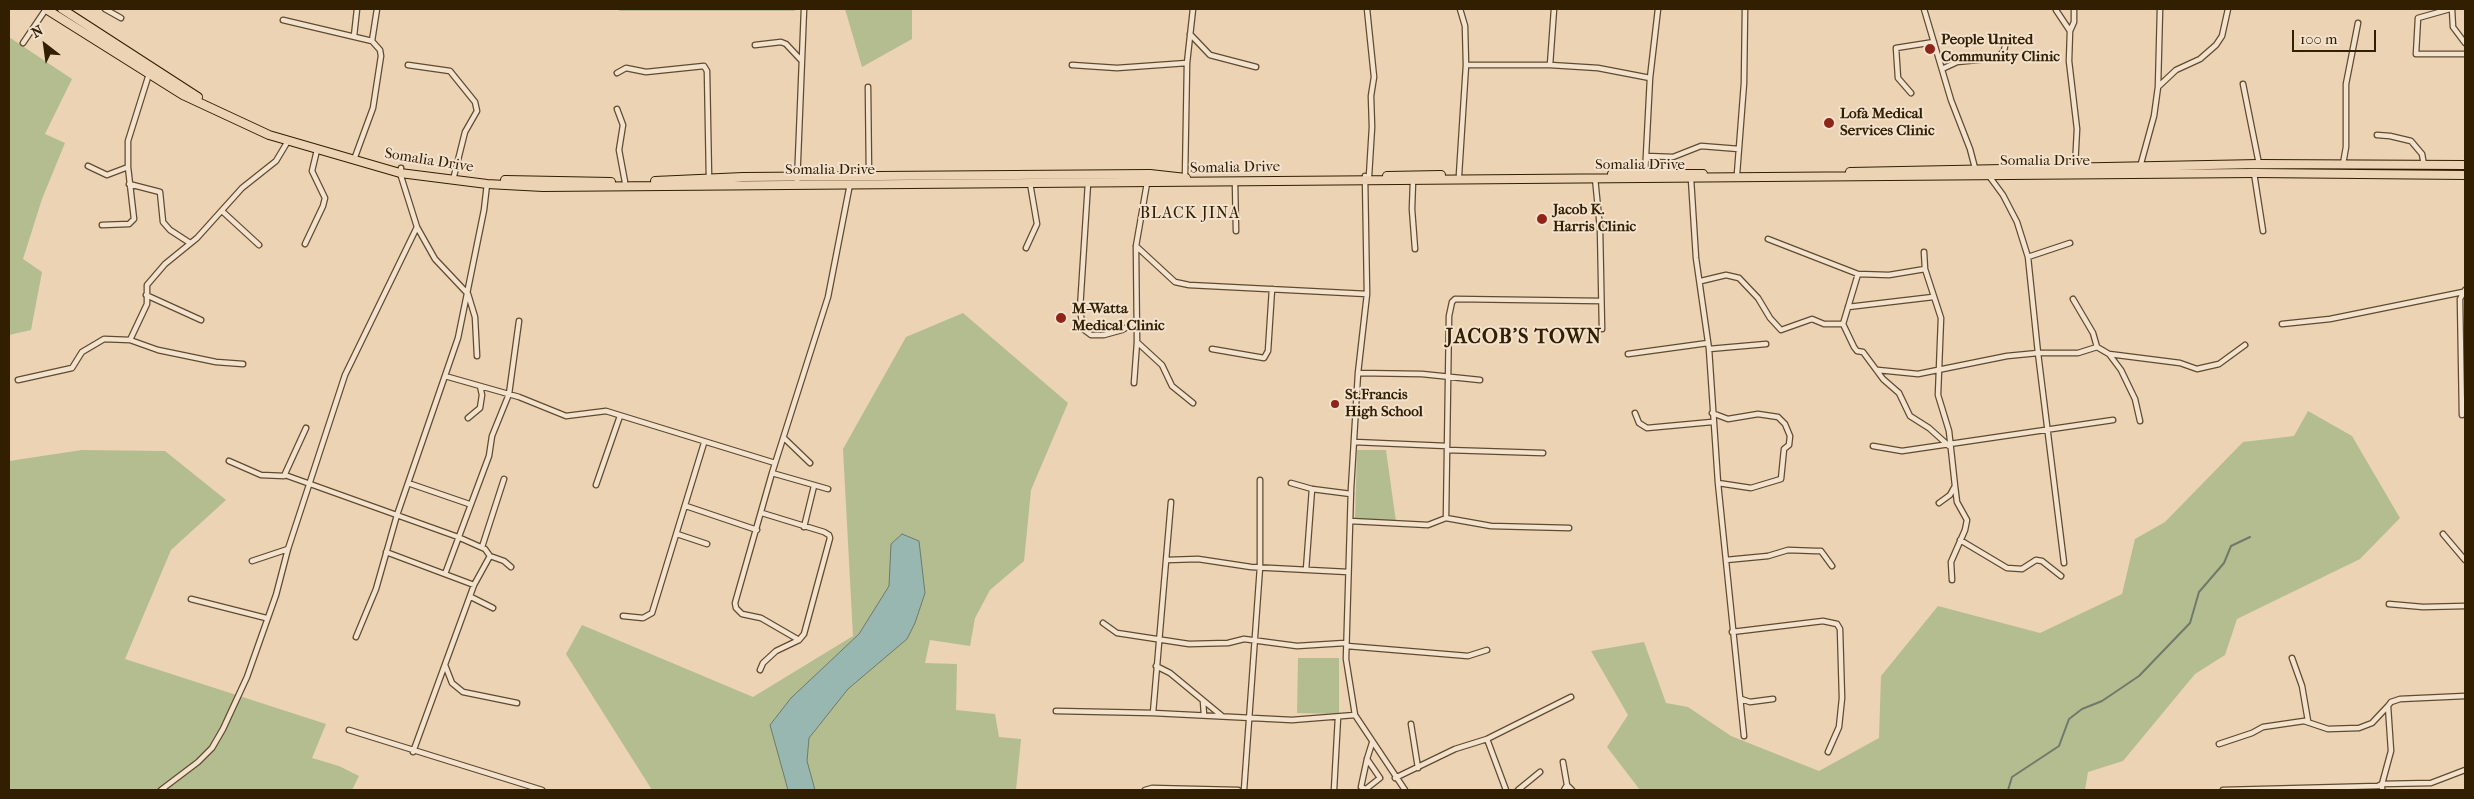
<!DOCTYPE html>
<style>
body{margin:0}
#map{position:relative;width:2474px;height:799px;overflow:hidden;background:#ebd3b4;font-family:"IM FELL French Canon",serif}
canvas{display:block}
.frame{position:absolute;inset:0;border:10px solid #321e01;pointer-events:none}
.north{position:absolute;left:20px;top:20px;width:50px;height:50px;-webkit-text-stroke:4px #f2e2ce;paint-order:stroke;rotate:330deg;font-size:14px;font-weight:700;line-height:20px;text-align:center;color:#321e01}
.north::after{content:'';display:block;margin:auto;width:18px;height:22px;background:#321e01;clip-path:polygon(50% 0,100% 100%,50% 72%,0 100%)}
.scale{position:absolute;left:2292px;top:30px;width:84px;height:22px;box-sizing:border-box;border:2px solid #321e01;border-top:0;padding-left:6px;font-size:15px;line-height:18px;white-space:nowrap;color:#321e01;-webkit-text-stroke:4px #f2e2ce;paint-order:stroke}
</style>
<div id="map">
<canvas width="2474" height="799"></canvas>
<div class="frame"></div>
<div class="north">N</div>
<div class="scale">100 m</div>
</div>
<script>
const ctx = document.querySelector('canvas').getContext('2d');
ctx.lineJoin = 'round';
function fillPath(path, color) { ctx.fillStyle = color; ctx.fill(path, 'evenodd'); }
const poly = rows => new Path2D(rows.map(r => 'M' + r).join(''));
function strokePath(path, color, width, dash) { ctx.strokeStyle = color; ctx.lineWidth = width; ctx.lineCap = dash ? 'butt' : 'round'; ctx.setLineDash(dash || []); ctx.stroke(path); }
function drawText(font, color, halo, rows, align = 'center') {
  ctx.font = font + ' "IM FELL French Canon",serif'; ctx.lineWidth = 4; ctx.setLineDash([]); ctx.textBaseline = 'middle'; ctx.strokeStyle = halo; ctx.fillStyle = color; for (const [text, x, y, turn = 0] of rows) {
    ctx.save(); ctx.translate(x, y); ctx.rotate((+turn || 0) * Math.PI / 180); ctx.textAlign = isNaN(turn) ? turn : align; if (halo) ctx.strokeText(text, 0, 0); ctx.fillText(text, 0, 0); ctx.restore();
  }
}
fillPath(poly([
 [617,9,795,9,795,11,620,11],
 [845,9,912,9,912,39,862,67],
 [9,37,72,79,45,134,65,143,42,199,23,259,42,272,31,330,9,335],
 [963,313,1068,403,1031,490,1024,561,990,590,975,618,970,646,930,640,925,663,957,664,956,710,995,714,999,737,1021,739,1016,790,652,790,566,654,582,625,753,697,853,636,843,449,906,337],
 [2308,411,2352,436,2400,518,2360,559,2237,619,2225,655,2195,674,2123,761,2088,772,2085,790,1640,790,1607,747,1628,715,1591,651,1644,642,1666,703,1688,707,1731,736,1819,771,1879,738,1881,676,1938,606,2040,633,2122,594,2135,539,2165,522,2243,442,2294,436],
 [82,450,165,451,226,500,171,550,125,659,326,724,312,758,339,766,359,776,352,790,9,790,9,461],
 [1357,450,1386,450,1396,522,1355,519],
 [1298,658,1339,658,1339,714,1297,713]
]), '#b4bd8f');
const water = poly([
 [902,534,919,541,925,593,915,623,907,639,848,689,809,738,807,761,815,790,788,790,770,725,791,698,859,634,889,586,891,544,902,534]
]);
fillPath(water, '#98b7b0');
strokePath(water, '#6f7a6a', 1);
strokePath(poly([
 [2008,790,2012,777,2059,746,2069,719,2082,709,2102,701,2139,676,2190,623,2199,592,2224,563,2231,546,2250,537]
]), '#6f7a6a', 2);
const street = poly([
 [105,9,121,18],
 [1367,9,1374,77,1371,96,1372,127,1369,176],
 [1924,9,1951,100,1970,149,1975,168],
 [2074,9,2074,22,2070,31,2069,61,2077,129,2075,167],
 [2450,9,2418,18,2416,54,2465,54],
 [2452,9,2453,27,2465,43],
 [2056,10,2070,31],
 [283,20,372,41,380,50,381,56,373,108,355,157],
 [1190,34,1210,55,1256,67],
 [354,36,357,9],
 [372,41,377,9],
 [23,43,46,9],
 [755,45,781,42,786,44,801,60],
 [408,65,450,71,475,102,477,111,465,132,454,176],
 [1072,65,1117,68,1187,63],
 [1466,65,1550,65,1598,68,1650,78],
 [1550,65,1554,9],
 [1942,69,1957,62,1997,58,2004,51,2006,41],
 [617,73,626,68,646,72,704,66,707,71,709,178],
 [2243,84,2259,164],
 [2159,86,2176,70,2200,59,2216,45,2222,36,2228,9],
 [868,87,869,176],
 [1911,93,1898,78,1896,48,1934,42],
 [617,109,623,125,619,150,625,182],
 [2377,135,2390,136,2411,141,2422,154,2424,165],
 [1646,156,1673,157,1701,146,1739,149],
 [2343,164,2346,147,2346,84,2358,23],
 [88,166,107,175,128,167],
 [2140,167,2154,116,2158,87,2160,9],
 [2254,173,2263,231],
 [1737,174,1744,83,1745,9],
 [1459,175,1466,65,1465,26,1460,9],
 [1645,175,1650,78,1658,9],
 [1365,176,1367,294,1358,373,1351,489,1346,659,1355,715,1405,790],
 [1989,176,2003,195,2017,222,2028,257,2038,353,2064,563],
 [1185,178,1187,63,1193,9],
 [1595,178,1600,228,1602,329],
 [1691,179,1696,258,1709,349,1718,483,1744,736],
 [1413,181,1412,209,1415,249],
 [1235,182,1236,231],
 [1088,183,1080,309,1083,329,1091,335,1104,335,1122,330,1136,322],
 [129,184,160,192,163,222,170,230,190,243],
 [797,184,804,9],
 [222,211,259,245],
 [102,225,129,224,134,219,128,167,128,141,149,74],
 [417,227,435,259,468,294,475,317,477,356],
 [1768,239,1858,274,1889,275,1925,269],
 [305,244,323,206,325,198,312,171,317,150],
 [1136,246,1175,282,1189,285,1367,294],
 [1026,248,1037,224,1030,183],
 [1924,252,1925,269,1941,318,1938,395,1949,431,1955,486],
 [2028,257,2070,243],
 [1701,281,1726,275,1739,278,1758,298,1770,318,1781,330,1812,319,1824,324,1843,324,1854,347,1857,351,1863,352,1883,379,1899,393,1910,416,1929,428,1949,446],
 [146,295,201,320],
 [2073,299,2093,333,2097,347,2109,354,2121,370,2135,399,2140,421],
 [1848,307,1933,297],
 [1843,324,1858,274],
 [2282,324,2330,319,2463,292],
 [130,340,147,304,147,285,165,264,197,238,242,188,276,161,288,141],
 [1137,342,1162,365,1172,386,1193,403],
 [1212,349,1264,358,1268,351,1272,289],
 [1709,349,1766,344],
 [1628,354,1708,343],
 [2109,354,2180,363,2197,369,2219,364,2245,345],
 [1878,370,1918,374,2007,356,2038,353,2078,353,2097,347],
 [1358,373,1422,374,1480,380],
 [445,376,519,397,566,416,606,411,775,463],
 [18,380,72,368,82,352,104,339,130,340,158,350,216,362,243,364],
 [1134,383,1137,342,1136,246,1147,183],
 [1635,413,1639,423,1647,428,1712,422],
 [1712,413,1728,419,1758,414,1778,417,1785,424,1790,436,1789,445,1784,449,1781,479,1751,488,1718,483],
 [2462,415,2460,299,2465,290],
 [468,418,480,408,482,395,480,386],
 [784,438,810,463],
 [1354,442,1447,446],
 [1873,446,1902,451,2113,420],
 [1447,450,1543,453],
 [229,461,261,475,284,476,306,428],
 [772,473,828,489],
 [285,475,458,537,485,549,490,556,504,561,511,567],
 [408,483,469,504],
 [1291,483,1312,489,1351,494],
 [596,485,620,416],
 [1171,502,1153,713,1292,720,1355,715],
 [1939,503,1950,495,1955,486,1957,502,1967,520,1965,530,1951,562,1952,580],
 [686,506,757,530],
 [1446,518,1449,316,1452,302,1455,299,1601,301],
 [1350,521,1428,525,1446,518,1491,526,1569,528],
 [804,527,814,486],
 [677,534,707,544],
 [2443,534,2465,560],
 [1960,540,2007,568,2022,569,2036,560,2042,561,2061,576],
 [482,547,504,479],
 [386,552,474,585,413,752],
 [1167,560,1198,559,1251,567,1348,572],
 [1726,560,1768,556,1788,550,1816,551,1821,551,1832,566],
 [252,561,288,549],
 [1306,570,1312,489],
 [445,574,489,456,492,436,509,394,519,321],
 [474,585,490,556],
 [471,597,493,608],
 [191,599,266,618],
 [2389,604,2423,607,2465,606],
 [623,616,643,618,652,613,704,443],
 [1103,623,1117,633,1189,644,1228,643,1244,639,1297,646,1345,643],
 [1732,632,1823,621,1837,624,1840,629,1842,698,1839,727,1828,752],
 [356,637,376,589,397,515,458,338,484,210,487,184],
 [799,640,761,618,742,614,736,608,735,603,772,473,828,297,850,184],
 [1347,646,1468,656,1487,650],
 [2292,658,2302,686,2308,721],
 [445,665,452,683,463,692,517,703],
 [1156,666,1170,673,1222,716],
 [760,670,763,663,776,651,799,640,804,634,830,538,829,535,824,532,762,513],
 [1741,699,1750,702,1773,699],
 [1203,701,1204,715],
 [1056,711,1153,713],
 [1411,724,1418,768],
 [349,730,542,790],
 [1487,739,1506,790],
 [2219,744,2252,733,2263,727,2304,721,2328,729,2359,728,2372,723,2388,706],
 [1367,759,1380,778,1366,789,1361,787,1367,759,1372,743],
 [1563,762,1567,785,1564,790],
 [1395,778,1455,749,1487,739,1571,697],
 [1567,785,1572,790],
 [161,790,198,762,212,748,223,729,247,677,276,595,288,549,345,375,417,227,400,173,401,168],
 [1145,790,1152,788,1238,790],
 [1244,790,1260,567,1260,480],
 [1334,790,1338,717],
 [1518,790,1540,772],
 [2223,790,2378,786,2382,784,2391,751,2388,706,2391,702,2400,699,2465,696],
 [2382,790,2382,784,2431,783,2465,770]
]);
const primary = poly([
 [46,9,183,95,269,135,400,173,487,184,543,187,2254,173,2465,175],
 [62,9,198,97],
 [1850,172,2259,164,2465,165],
 [1612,174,1703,174],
 [1387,176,1441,175],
 [505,180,611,182],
 [655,181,743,177,1150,174,1186,178]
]);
strokePath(street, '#604b2e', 7);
strokePath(primary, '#321e01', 10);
strokePath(street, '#f2e2ce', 4.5);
strokePath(primary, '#ebd3b4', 8);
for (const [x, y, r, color] of [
 [1930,49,6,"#8f2418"],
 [1829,123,6,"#8f2418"],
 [1542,219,6,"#8f2418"],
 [1061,318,6,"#8f2418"],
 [1335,404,5,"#8f2418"]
]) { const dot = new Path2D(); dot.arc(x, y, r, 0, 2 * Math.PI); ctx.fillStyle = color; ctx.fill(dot); strokePath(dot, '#f2e2ce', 2); }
drawText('bold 15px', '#321e01', '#f2e2ce', [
 ["People United",1941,40],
 ["Community Clinic",1941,57],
 ["Lofa Medical",1840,114],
 ["Services Clinic",1840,131],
 ["Jacob K.",1553,210],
 ["Harris Clinic",1553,227],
 ["M-Watta",1072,309],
 ["Medical Clinic",1072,326],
 ["St.Francis",1345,395],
 ["High School",1345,412]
], 'left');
drawText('15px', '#321e01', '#f2e2ce', [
 ["Somalia Drive",429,161,9],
 ["Somalia Drive",2045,161],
 ["Somalia Drive",1640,165],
 ["Somalia Drive",1235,168,-1],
 ["Somalia Drive",830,170]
]);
ctx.letterSpacing = '1px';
drawText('16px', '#321e01', '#f2e2ce', [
 ["BLACK JINA",1190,214]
]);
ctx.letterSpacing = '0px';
ctx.letterSpacing = '1px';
drawText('bold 20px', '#321e01', '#f2e2ce', [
 ["JACOB'S TOWN",1524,338]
]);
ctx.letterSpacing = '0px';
</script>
